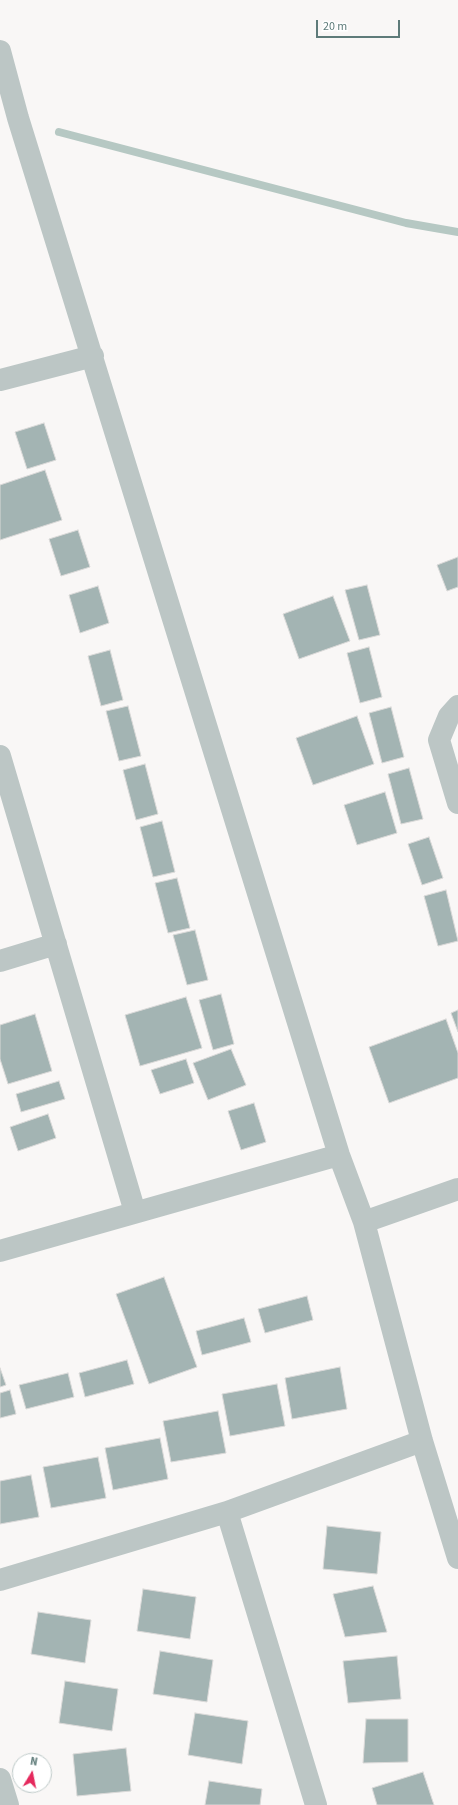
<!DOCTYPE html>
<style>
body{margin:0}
#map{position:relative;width:458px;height:1805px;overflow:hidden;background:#f9f7f6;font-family:"Source Sans 3",sans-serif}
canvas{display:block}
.north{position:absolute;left:12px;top:1753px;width:40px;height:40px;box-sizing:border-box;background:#fff;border:1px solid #bfcac9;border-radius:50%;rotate:10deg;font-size:11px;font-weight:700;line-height:16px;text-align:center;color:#5e7b79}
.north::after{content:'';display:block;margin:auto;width:14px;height:18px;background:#e5295d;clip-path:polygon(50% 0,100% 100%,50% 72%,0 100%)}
.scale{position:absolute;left:316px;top:20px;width:84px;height:18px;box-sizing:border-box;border:2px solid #5e7b79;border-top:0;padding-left:5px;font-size:12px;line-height:14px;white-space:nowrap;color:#5e7b79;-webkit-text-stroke:3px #fff;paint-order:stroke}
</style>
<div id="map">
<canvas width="458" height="1805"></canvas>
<div class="north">N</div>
<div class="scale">20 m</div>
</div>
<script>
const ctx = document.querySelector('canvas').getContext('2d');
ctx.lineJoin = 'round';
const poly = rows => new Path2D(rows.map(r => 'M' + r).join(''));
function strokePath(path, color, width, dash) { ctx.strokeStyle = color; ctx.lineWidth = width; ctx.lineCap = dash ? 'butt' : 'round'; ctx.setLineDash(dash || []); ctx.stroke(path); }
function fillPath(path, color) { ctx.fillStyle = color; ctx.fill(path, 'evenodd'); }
strokePath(poly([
 [59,132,406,223,458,232]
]), '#b6c8c3', 8);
const building = poly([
 [44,423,56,460,27,469,15,432,44,423],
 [45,470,62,520,0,540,0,485,45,470],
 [78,530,90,567,61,576,49,539,78,530],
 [458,557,458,587,447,591,437,565,458,557],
 [367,585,380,635,359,640,345,590,367,585],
 [98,586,109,623,80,633,69,595,98,586],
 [333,596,350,641,299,659,283,614,333,596],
 [369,647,382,697,360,703,347,653,369,647],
 [110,650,123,700,101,706,88,656,110,650],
 [128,706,141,756,119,761,106,711,128,706],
 [391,707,404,757,382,763,369,713,391,707],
 [357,716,374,764,313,785,296,738,357,716],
 [145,764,158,814,136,820,123,770,145,764],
 [409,768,423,819,401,824,388,774,409,768],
 [385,792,397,833,357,845,344,805,385,792],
 [162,821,175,872,153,877,140,827,162,821],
 [429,837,443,878,422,885,408,844,429,837],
 [177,878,190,928,168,933,155,883,177,878],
 [446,890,458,941,438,946,424,896,446,890],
 [195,930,208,980,187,985,173,935,195,930],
 [221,994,234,1044,213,1050,199,1000,221,994],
 [186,997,202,1048,140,1066,125,1015,186,997],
 [458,1010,458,1032,451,1013,458,1010],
 [35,1014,52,1071,8,1084,0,1059,0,1025,35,1014],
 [446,1019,458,1053,458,1078,389,1103,369,1047,446,1019],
 [231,1049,246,1085,208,1100,193,1063,231,1049],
 [186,1059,194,1083,160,1094,151,1070,186,1059],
 [59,1081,65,1099,21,1112,16,1094,59,1081],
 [254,1103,266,1142,241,1150,228,1111,254,1103],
 [48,1114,56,1138,18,1151,10,1127,48,1114],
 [164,1277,197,1367,149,1384,116,1294,164,1277],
 [307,1296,313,1320,265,1333,258,1309,307,1296],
 [244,1318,251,1342,202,1355,196,1331,244,1318],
 [127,1360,134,1384,85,1397,79,1373,127,1360],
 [340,1367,347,1409,292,1419,285,1378,340,1367],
 [0,1368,6,1385,0,1387,0,1368],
 [68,1373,74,1397,26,1409,19,1385,68,1373],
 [277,1384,285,1426,230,1436,222,1394,277,1384],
 [10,1390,16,1414,0,1418,0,1393,10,1390],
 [218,1411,226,1453,171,1462,163,1421,218,1411],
 [160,1438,168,1479,113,1490,105,1448,160,1438],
 [98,1457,106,1498,51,1508,43,1467,98,1457],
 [31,1475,39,1517,0,1524,0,1481,31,1475],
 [327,1526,381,1532,377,1574,323,1569,327,1526],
 [373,1586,387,1632,345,1637,333,1594,373,1586],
 [143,1589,196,1597,190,1639,137,1631,143,1589],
 [38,1612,91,1620,85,1663,31,1654,38,1612],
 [160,1651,213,1660,207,1702,153,1694,160,1651],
 [397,1656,401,1699,348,1703,343,1661,397,1656],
 [65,1681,118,1689,112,1731,59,1723,65,1681],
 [195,1713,248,1721,242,1764,188,1755,195,1713],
 [366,1719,408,1719,408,1762,363,1763,366,1719],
 [126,1748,131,1791,77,1796,73,1754,126,1748],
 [423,1772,434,1805,377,1805,372,1788,423,1772],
 [209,1781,262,1789,260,1805,205,1805,209,1781]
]);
fillPath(building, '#a3b4b3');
strokePath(building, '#dad9d8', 1);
strokePath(poly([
 [0,51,18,118,339,1155,364,1222,422,1441,458,1558],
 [0,380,93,356],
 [458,706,449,716,439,740,458,803],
 [0,756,135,1212],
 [0,961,56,944],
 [364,1222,458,1189],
 [0,1251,339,1155],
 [227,1512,316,1805],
 [0,1580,227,1512,422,1441],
 [0,1779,8,1805]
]), '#bcc6c5', 22);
</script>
